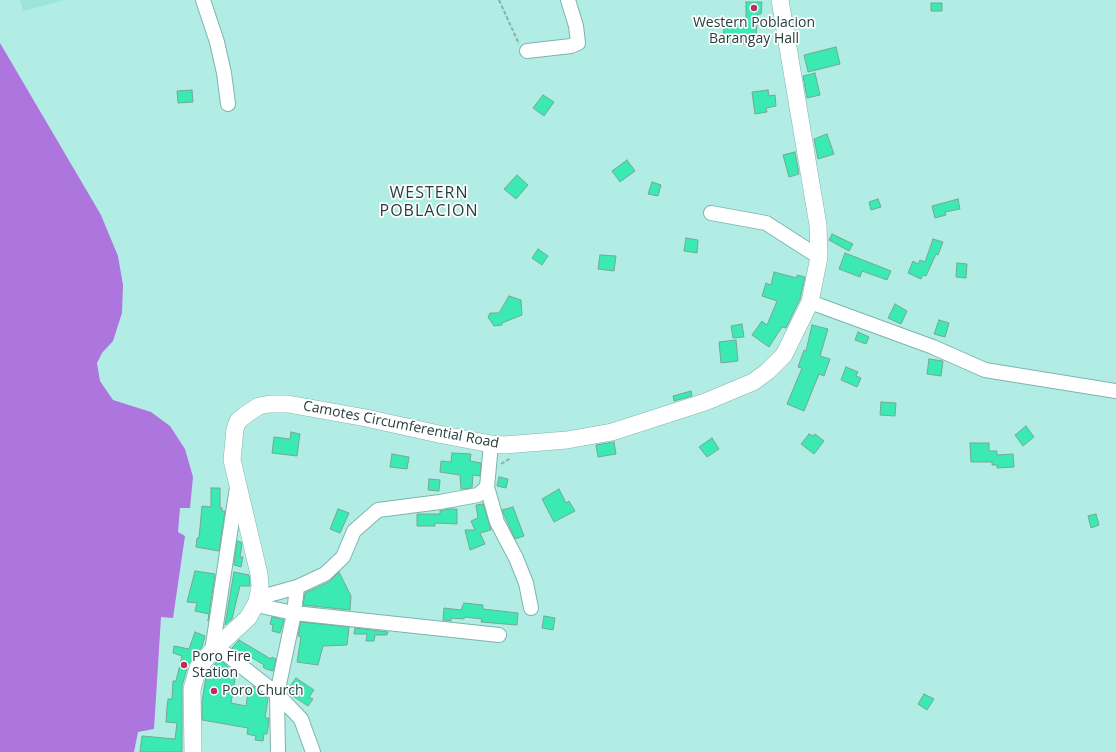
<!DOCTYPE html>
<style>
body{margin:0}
canvas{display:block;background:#b1ede5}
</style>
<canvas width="1116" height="752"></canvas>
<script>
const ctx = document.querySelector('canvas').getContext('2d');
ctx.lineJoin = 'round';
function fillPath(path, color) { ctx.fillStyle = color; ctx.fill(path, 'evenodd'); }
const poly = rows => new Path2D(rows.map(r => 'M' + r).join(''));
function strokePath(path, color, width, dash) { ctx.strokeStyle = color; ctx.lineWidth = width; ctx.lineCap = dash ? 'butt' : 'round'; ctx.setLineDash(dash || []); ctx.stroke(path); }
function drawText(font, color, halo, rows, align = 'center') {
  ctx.font = font + ' "Open Sans",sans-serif'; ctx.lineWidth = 3.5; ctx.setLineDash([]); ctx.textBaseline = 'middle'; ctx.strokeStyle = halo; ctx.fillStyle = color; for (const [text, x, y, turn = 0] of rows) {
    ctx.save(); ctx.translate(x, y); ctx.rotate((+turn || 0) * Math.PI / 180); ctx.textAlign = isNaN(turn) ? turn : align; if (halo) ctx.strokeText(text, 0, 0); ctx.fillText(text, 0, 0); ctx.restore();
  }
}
fillPath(poly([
 [20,0,65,0,23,11]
]), '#9de4db');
fillPath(poly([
 [0,43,101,215,118,256,123,285,122,313,113,341,102,353,97,363,100,381,113,400,151,412,170,426,185,449,193,477,190,508,180,508,178,532,185,536,173,618,161,617,154,729,138,732,134,752,0,752]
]), '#ad76df');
const building = poly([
 [746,2,762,2,761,14,758,14,755,45,723,42,724,24,746,26,746,2],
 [931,3,942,3,942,11,931,11,931,3],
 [836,47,840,64,808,72,804,55,836,47],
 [815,73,820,95,807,98,803,76,815,73],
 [192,90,193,102,178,103,177,91,192,90],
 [768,90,769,96,775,95,776,106,766,108,767,112,755,114,752,92,768,90],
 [543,95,554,102,544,116,533,108,543,95],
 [827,134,834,154,818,159,814,139,827,134],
 [795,152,799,174,789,177,783,155,795,152],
 [627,160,635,171,620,182,612,171,627,160],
 [517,175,528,185,516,199,504,189,517,175],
 [652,182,661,185,658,196,648,194,652,182],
 [878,199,881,207,871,210,869,202,878,199],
 [958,199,960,209,945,212,946,215,935,218,932,206,958,199],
 [832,234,853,244,849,251,829,240,832,234],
 [686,238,698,240,697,253,684,251,686,238],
 [933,239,943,242,938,255,936,254,926,276,923,275,921,279,908,273,913,261,918,264,920,260,925,262,933,239],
 [538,249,548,256,542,265,532,258,538,249],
 [845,253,891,271,887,280,862,271,860,277,839,269,845,253],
 [600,255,616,256,614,271,598,269,600,255],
 [957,263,967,264,966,278,956,277,957,263],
 [774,272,797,278,797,275,805,277,800,299,786,328,782,327,769,347,752,335,762,321,767,325,777,301,762,296,766,283,771,285,774,272],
 [509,296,521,300,522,315,502,323,502,325,494,326,488,317,490,313,499,313,509,296],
 [895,304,907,311,901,324,888,318,895,304],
 [939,320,949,323,945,337,934,334,939,320],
 [742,324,744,337,733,338,731,326,742,324],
 [812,325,828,329,820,356,830,359,824,376,819,374,804,411,787,404,802,368,798,367,804,350,806,351,812,325],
 [858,332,869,337,866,344,855,340,858,332],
 [736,340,738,361,721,363,719,342,736,340],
 [929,359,943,361,941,376,927,374,929,359],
 [846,367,858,372,856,376,861,378,857,387,841,380,846,367],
 [691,391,692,396,674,401,673,396,691,391],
 [881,402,896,403,895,416,880,415,881,402],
 [1026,426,1034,437,1023,446,1015,435,1026,426],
 [291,432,300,434,297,456,272,453,274,437,290,439,291,432],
 [809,434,813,436,815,434,824,441,814,454,801,444,809,434],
 [712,438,719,449,707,457,699,447,712,438],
 [614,442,616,454,598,457,596,445,614,442],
 [970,443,989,443,989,451,997,451,997,455,1013,454,1014,467,997,468,997,465,992,465,992,462,971,462,970,443],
 [452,453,471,454,470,461,481,463,480,476,473,475,472,488,461,489,460,475,440,472,441,461,451,462,452,453],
 [392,454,409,457,407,469,390,467,392,454],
 [499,477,508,479,506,488,497,486,499,477],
 [429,479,440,480,439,491,428,490,429,479],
 [211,488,220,488,220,508,222,508,222,511,225,511,219,551,196,547,197,538,199,538,202,506,211,507,211,488],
 [559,489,566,503,569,501,575,511,554,522,542,499,559,489],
 [483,504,491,530,480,533,485,544,470,550,465,530,475,530,471,521,478,518,476,505,483,504],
 [513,507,524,536,515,539,502,510,513,507],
 [338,509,349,513,340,533,330,529,338,509],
 [448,509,457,509,457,524,435,523,435,526,417,526,417,514,440,514,440,511,448,509],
 [1096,514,1099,525,1091,528,1088,516,1096,514],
 [237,541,241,542,242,544,240,557,243,557,241,567,234,565,237,541],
 [195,571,215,574,208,621,209,614,195,611,197,603,187,602,195,571],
 [234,572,249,575,250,586,240,586,232,619,225,625,234,572],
 [339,572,351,596,350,610,303,605,305,593,329,582,339,572],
 [464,603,483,605,483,609,518,613,517,625,481,622,482,619,465,617,464,619,451,618,451,621,443,620,444,608,461,610,464,603],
 [544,616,555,618,553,630,542,628,544,616],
 [272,617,284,620,280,633,272,631,273,625,270,624,272,617],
 [301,622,349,627,347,645,323,646,318,665,297,662,301,637,298,636,301,622],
 [355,628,388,632,387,635,375,635,374,641,366,641,367,634,354,634,355,628],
 [195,632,205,636,202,647,188,665,182,686,182,752,140,752,142,736,175,739,177,723,166,722,167,707,168,699,172,699,173,681,176,681,182,656,173,653,174,646,189,649,195,632],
 [239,640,271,659,272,657,276,659,273,671,266,669,263,667,264,665,249,656,248,658,232,648,239,640],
 [217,661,223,662,228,667,227,673,236,674,231,703,246,706,249,686,254,687,268,698,265,718,269,718,269,721,267,734,264,734,263,741,255,740,256,736,247,734,248,728,202,720,202,701,206,677,217,661],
 [296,678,314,690,309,697,313,699,308,706,288,693,292,687,290,686,296,678],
 [924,694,934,699,927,710,918,704,924,694]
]);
fillPath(building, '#3be9b2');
strokePath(building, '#76a893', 1);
const minor = poly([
 [203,0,217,42,224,73,228,104],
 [527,51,571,46,578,43,576,26,568,0],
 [711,213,766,223,819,257],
 [810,302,933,347,985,370,1116,391],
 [491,444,487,487,478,495,440,502,378,510,354,531,343,557,325,574,297,587,294,613,499,635],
 [487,487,497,522,516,558,526,583,531,608],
 [258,598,297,587],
 [257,602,265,607,294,613,277,694,278,752],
 [217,647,277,694,301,719,313,752],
 [212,651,237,487]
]);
const major = poly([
 [193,752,192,689,198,668,212,651,248,618,257,602,260,587,259,574,232,460,235,429,238,421,248,413,259,406,270,404,288,404,366,418,443,435,491,444,504,445,567,440,612,432,705,402,753,382,768,371,784,355,810,302,819,257,818,225,780,0]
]);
strokePath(minor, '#7bb5ae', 16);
strokePath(major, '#7bb5ae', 18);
strokePath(poly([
 [499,0,519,44],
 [501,464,511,458]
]), '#84b4ae', 2, [4, 2]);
strokePath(minor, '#fff', 14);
strokePath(major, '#fff', 17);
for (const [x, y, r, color] of [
 [754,8,4,"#bd2f5d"],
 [184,665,4,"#bd2f5d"],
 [214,691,4,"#bd2f5d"]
]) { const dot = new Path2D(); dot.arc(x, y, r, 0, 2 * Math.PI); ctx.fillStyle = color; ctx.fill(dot); strokePath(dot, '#fff', 1.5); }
drawText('14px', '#263e3c', '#fff', [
 ["Western Poblacion",754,23,"center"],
 ["Barangay Hall",754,39,"center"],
 ["Poro Fire",192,657],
 ["Station",192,673],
 ["Poro Church",222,691]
], 'left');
drawText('14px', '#263e3c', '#fff', [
 ["Camotes Circumferential Road",401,425,11]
]);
ctx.letterSpacing = '1px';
drawText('16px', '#263e3c', '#fff', [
 ["WESTERN",429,193],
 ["POBLACION",429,211]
]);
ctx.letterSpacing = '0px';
</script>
